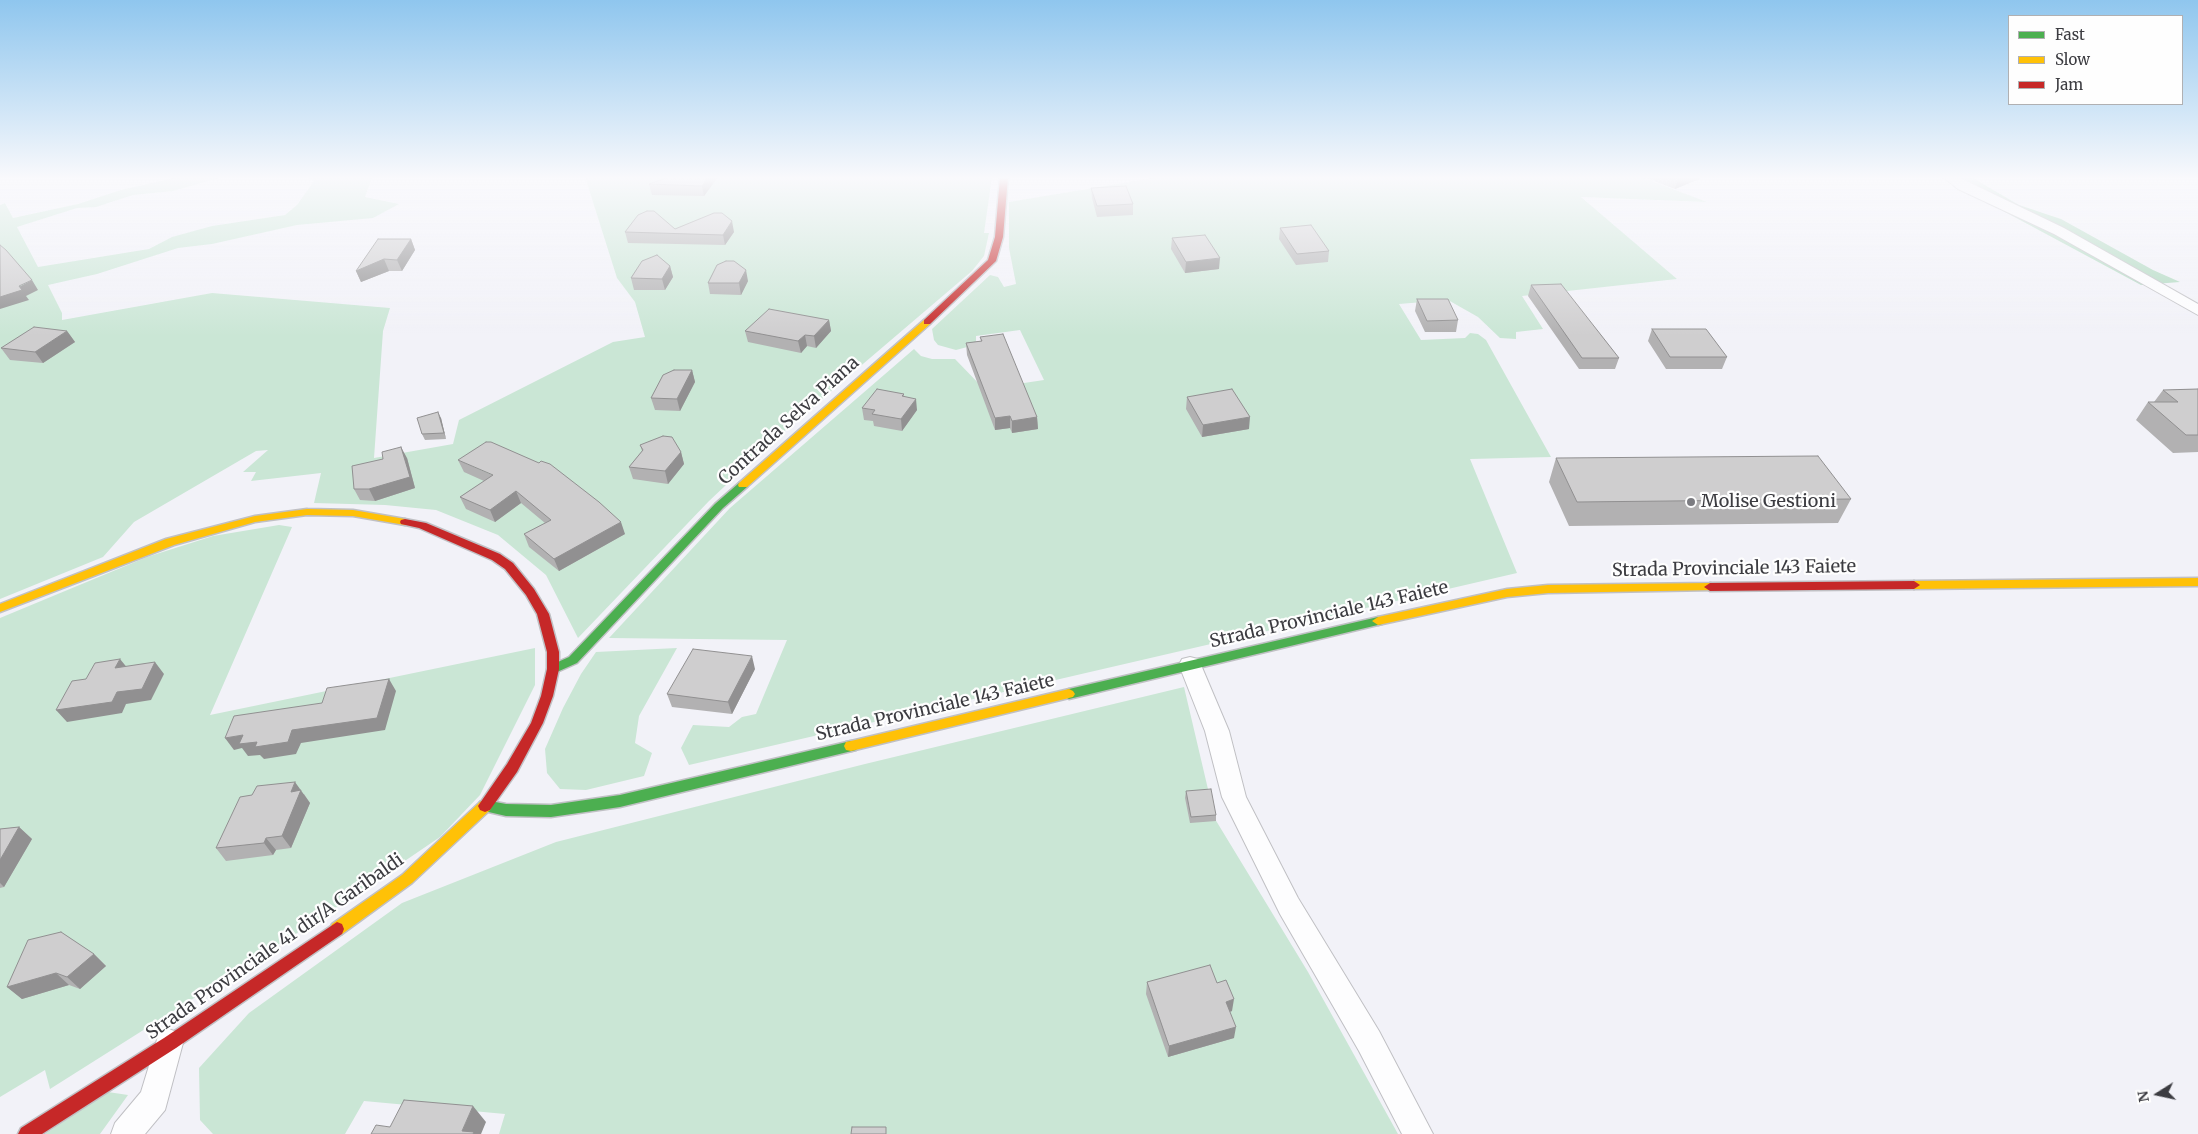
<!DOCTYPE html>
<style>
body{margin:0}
#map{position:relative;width:2198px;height:1134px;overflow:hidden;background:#f2f2f8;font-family:Merriweather,serif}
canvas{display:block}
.legend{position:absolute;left:2008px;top:15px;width:175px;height:90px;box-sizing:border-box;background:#fefefe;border:1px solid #b0b0b2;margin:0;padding:6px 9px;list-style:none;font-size:15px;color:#3c3c41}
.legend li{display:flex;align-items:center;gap:10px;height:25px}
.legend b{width:25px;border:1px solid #b0b0b2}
.north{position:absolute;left:2133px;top:1069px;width:50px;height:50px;-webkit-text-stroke:4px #fefefe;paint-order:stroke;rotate:260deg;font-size:14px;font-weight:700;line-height:20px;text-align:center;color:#3c3c41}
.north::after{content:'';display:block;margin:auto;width:18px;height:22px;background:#3c3c41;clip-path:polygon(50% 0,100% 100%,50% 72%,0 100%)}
</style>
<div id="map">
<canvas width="2198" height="1134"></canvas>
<ul class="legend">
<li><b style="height:6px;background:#4caf50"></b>Fast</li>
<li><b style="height:6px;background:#ffc107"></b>Slow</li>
<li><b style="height:6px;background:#c62828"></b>Jam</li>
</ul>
<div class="north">N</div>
</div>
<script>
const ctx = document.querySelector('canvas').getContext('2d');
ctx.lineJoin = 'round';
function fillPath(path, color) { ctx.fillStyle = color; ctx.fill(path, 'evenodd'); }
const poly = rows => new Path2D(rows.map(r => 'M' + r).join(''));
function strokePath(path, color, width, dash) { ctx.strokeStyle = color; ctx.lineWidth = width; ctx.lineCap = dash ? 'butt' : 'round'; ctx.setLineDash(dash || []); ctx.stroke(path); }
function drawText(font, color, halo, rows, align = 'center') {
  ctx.font = font + ' Merriweather,serif'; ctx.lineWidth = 4.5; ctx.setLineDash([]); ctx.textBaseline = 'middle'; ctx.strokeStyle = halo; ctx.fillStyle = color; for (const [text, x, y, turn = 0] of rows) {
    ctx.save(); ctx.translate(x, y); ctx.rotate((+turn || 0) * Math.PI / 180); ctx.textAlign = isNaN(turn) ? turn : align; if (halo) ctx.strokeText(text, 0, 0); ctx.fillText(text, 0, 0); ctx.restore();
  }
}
fillPath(poly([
 [179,177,222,177,173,191,133,195,96,207,77,208,17,227,38,267,149,249,172,237,212,226,285,215,297,205,314,181,306,177,372,177,365,197,399,204,373,218,297,225,212,244,178,248,97,274,48,285,62,313,62,320,212,293,390,308,383,331,374,458,453,444,459,420,613,342,645,337,635,302,617,278,586,180,587,177,992,177,984,233,989,233,984,256,972,271,775,439,709,501,578,638,546,575,498,535,436,510,385,505,314,503,321,473,251,481,256,472,243,472,268,450,256,451,134,522,103,557,0,599,0,205,5,203,13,218,78,204,121,190],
 [1159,177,1641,177,1707,202,1581,197,1677,279,1522,296,1543,329,1516,332,1516,339,1500,338,1478,317,1448,300,1399,304,1421,340,1465,338,1470,333,1478,334,1486,340,1551,457,1470,459,1517,573,689,765,681,748,693,725,729,727,742,717,756,714,787,640,609,638,730,508,914,349,921,356,932,359,955,359,984,389,1044,380,1020,330,976,336,976,341,971,346,956,350,938,345,934,340,932,329,990,275,998,277,1004,287,1016,284,1009,248,1009,202],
 [279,525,292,527,210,715,535,648,535,685,480,795,440,837,324,916,50,1089,45,1070,0,1097,0,618,147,557,213,536],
 [677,648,639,716,635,743,652,753,644,776,586,790,560,789,547,773,545,749,563,708,581,674,596,652],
 [1184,687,1215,819,1308,972,1398,1134,499,1134,505,1114,364,1101,345,1134,213,1134,200,1120,199,1068,249,1013,402,903,556,842,865,764],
 [108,1092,128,1095,100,1134,45,1134]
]), '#cae6d5');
fillPath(poly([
 [1940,177,1971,177,2019,205,2061,219,2153,270,2180,282,2141,285]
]), '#aed8be');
const street = poly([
 [1943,177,1958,177,2064,228,2198,304,2198,315,2054,234,1958,189,1943,177],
 [1190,657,1198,659,1201,665,1229,731,1246,797,1298,898,1379,1031,1433,1134,1402,1134,1359,1051,1280,914,1222,797,1205,731,1179,665,1182,659,1190,657],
 [169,1029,179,1033,183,1043,165,1110,145,1134,111,1134,115,1123,141,1092,159,1033,169,1029]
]);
const fast = poly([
 [743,482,747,483,748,485,747,487,723,508,577,663,557,672,549,672,547,669,549,666,569,657,715,504,739,483,743,482],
 [1378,617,1384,621,1382,624,1069,699,1065,697,1063,694,1065,691,1069,689,1378,617],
 [851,741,856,742,858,746,856,750,620,807,551,817,506,816,480,810,478,806,480,802,485,800,506,804,551,805,620,795,851,741]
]);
const slow = poly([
 [927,319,930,320,930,324,747,487,739,487,738,485,739,483,924,320,927,319],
 [307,509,353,510,405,519,410,522,405,525,353,516,307,515,255,522,174,545,0,612,0,604,166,539,255,516,307,509],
 [2198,578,2198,586,1914,589,1908,585,1914,581,2198,578],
 [1710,583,1714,584,1716,587,1714,590,1548,593,1507,597,1378,625,1372,621,1378,617,1507,589,1548,585,1710,583],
 [1069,689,1073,691,1075,694,1073,697,851,751,846,750,844,746,846,742,851,741,1069,689],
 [485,800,490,802,492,806,490,810,412,883,342,934,337,936,332,934,330,929,332,924,402,875,480,802,485,800]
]);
const jam = poly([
 [1000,177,1008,177,1003,237,996,261,930,324,924,324,924,320,988,260,995,237,1000,177],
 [405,519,426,523,500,554,513,563,534,589,549,614,559,652,559,669,553,696,543,723,517,772,490,810,485,812,480,810,478,806,507,764,531,723,541,696,547,669,547,652,537,614,526,595,505,569,492,560,419,528,401,524,400,522,401,520,405,519],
 [1914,581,1920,585,1914,589,1710,591,1704,587,1710,583,1914,581],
 [337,922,342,924,344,929,342,934,176,1048,42,1134,18,1134,21,1128,164,1038,337,922]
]);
strokePath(street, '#c0c0c4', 2);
strokePath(fast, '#c0c0c4', 3);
strokePath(slow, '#c0c0c4', 3);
strokePath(jam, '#c0c0c4', 3);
fillPath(street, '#fdfdfe');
fillPath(fast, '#4caf50');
fillPath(slow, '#ffc107');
fillPath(jam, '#c62828');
fillPath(poly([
 [669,177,718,177,704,196,652,195,649,184],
 [1646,177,1700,177,1699,179,1675,189,1646,178],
 [1091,188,1133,204,1133,215,1097,217,1092,198],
 [1280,228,1329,251,1328,262,1296,265,1279,239],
 [675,229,734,232,725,245,628,243,625,232],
 [1172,238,1219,269,1185,273,1171,249],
 [411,239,415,250,402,271,389,271,361,282,356,271],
 [670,266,673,277,665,290,634,290,631,278],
 [748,281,741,295,710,294,708,283],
 [1531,285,1619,358,1615,369,1579,369,1528,296],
 [1417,299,1458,320,1456,332,1425,332,1415,311],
 [829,320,831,331,816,348,807,346,801,353,748,342,745,331],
 [1652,329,1727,357,1722,369,1666,369,1648,341],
 [67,331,75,342,43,363,10,360,1,348],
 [980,337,1037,417,1038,429,1012,433,1010,428,995,430,967,355,966,343,981,341],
 [692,370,695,382,680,411,655,410,651,398],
 [2198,389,2198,452,2173,453,2136,420,2148,402,2154,402,2163,390],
 [904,394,904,396,917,410,902,431,874,426,873,421,864,420,862,408],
 [1187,397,1249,429,1202,437,1186,409],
 [441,418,446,439,425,440,422,434],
 [640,445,681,452,684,464,668,484,633,479,629,467,642,451],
 [407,458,415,488,375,501,360,500,354,489,383,459],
 [1556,458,1851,499,1838,523,1569,526,1549,482],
 [458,460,625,534,559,571,529,547,524,534,545,523,521,503,495,522,466,509,460,497,484,481,464,472],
 [755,669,732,714,672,707,667,694],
 [1186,791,1216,815,1216,821,1190,823,1185,798],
 [304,794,310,803,291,848,276,850,273,855,226,861,216,848],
 [19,827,32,839,4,887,0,888,0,829],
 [94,954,106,966,80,989,69,985,22,999,7,987],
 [1147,982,1232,1011,1230,1012,1234,1038,1168,1057,1146,994]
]), '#b2b1b2');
fillPath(poly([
 [708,177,718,177,704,196,702,186],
 [1682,177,1700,177,1699,179,1675,189,1678,179],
 [732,221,734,232,725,245,723,235],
 [411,239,415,250,402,271,397,260],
 [1220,258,1219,269,1185,273,1186,262],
 [384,259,389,271,361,282,356,271],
 [670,266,673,277,665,290,662,279],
 [746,270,748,281,741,295,739,283],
 [32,280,38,290,26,296,29,300,0,309,0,297],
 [829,320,831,331,816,348,814,336],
 [67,331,75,342,43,363,35,352],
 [805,335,807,346,801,353,798,341],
 [692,370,695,382,680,411,677,399],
 [916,399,917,410,902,431,901,419],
 [438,412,441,418,446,439,444,433],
 [1010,416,1010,428,995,430,995,418],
 [1037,417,1038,429,1012,433,1012,421],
 [1250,417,1249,429,1202,437,1203,425],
 [401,447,407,458,415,488,375,501,369,489],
 [681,452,684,464,668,484,665,471],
 [516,491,521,503,495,522,490,510],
 [621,522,625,534,559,571,554,559],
 [752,656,755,669,732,714,728,702],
 [120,659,129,670,115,668],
 [155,662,164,674,151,700,126,704,122,713,67,722,56,710],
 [389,679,396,691,385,730,301,743,296,754,264,759,260,755,248,756,242,748,234,750,225,738,243,735,292,730],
 [295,782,310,803,291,848,282,836,291,792],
 [19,827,32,839,4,887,0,883,0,860],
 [266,838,276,850,273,855,264,843],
 [94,954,106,966,80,989,67,977],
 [56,973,69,985,22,999,7,987],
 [1234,999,1232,1011,1225,1013,1226,1002],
 [1236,1027,1234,1038,1168,1057,1169,1046],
 [473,1106,486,1122,481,1134,464,1134,462,1131]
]), '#919091');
const building = poly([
 [669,177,708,177,702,186,649,184,669,177],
 [1126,186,1133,204,1097,206,1091,188,1126,186],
 [647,211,654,211,675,229,714,213,722,213,732,221,723,235,625,232,638,215,647,211],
 [1311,225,1329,251,1297,254,1280,228,1311,225],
 [1205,235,1220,258,1186,262,1172,238,1205,235],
 [378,239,411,239,397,260,384,259,356,271,378,239],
 [0,245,6,250,32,280,19,286,22,290,0,297,0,245],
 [657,255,670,266,662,279,631,278,642,261,657,255],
 [726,261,734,261,746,270,739,283,708,283,717,265,726,261],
 [1561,284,1619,358,1582,358,1531,285,1561,284],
 [1417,299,1448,299,1458,320,1427,321,1417,299],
 [769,309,829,320,814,336,805,335,798,341,745,331,769,309],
 [34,327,67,331,35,352,1,348,34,327],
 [1652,329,1706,329,1727,357,1670,357,1652,329],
 [1003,334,1037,417,1012,421,1010,416,995,418,966,343,982,341,980,337,1003,334],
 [674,370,692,370,677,399,651,398,663,375,674,370],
 [877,389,904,394,902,396,916,399,901,419,872,414,875,410,862,408,877,389],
 [1232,389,1250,417,1203,425,1187,397,1232,389],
 [2198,389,2198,435,2186,435,2148,402,2178,402,2163,390,2198,389],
 [438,412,444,433,422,434,417,418,438,412],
 [663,436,672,437,681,452,665,471,629,467,643,450,640,445,663,436],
 [486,442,491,442,539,463,541,461,550,464,599,502,621,522,554,559,524,534,551,520,516,491,490,510,460,497,493,475,458,460,486,442],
 [401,447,410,477,369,489,354,489,352,466,383,459,382,452,401,447],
 [1818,456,1851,499,1577,502,1556,458,1818,456],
 [693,649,752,656,728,702,667,694,693,649],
 [120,659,115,668,155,662,142,689,117,692,112,702,56,710,72,681,86,679,95,663,120,659],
 [389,679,377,718,292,730,288,742,255,747,257,742,239,744,243,735,225,738,234,716,322,703,327,688,389,679],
 [295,782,291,792,301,790,282,836,266,838,264,843,216,848,240,797,252,795,257,786,295,782],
 [1211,789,1216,815,1191,817,1186,791,1211,789],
 [19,827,0,860,0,829,19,827],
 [61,932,94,954,67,977,56,973,7,987,28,940,61,932],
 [1210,965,1217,983,1226,980,1234,999,1226,1002,1236,1027,1169,1046,1147,982,1210,965],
 [404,1100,473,1106,462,1131,474,1132,473,1134,371,1134,376,1125,390,1127,404,1100],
 [852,1127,886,1127,886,1134,851,1134,852,1127]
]);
fillPath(building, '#cfcecf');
strokePath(building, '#919091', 1);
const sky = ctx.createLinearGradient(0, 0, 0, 336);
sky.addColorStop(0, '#8fc6ee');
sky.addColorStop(0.53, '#f9f9fc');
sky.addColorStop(1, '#f9f9fc00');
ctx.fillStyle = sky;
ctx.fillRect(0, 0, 2198, 336);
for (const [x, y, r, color] of [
 [1691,502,5,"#7c7c81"]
]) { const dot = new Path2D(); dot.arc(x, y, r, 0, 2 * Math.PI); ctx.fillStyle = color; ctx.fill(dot); strokePath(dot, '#fefefe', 2); }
drawText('18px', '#3c3c41', '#fefefe', [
 ["Contrada Selva Piana",789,421,-42],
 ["Strada Provinciale 143 Faiete",1734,569,-1],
 ["Strada Provinciale 143 Faiete",1329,615,-13],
 ["Strada Provinciale 143 Faiete",935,708,-13],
 ["Strada Provinciale 41 dir/A Garibaldi",275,947,-35]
]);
drawText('18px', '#3c3c41', '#fefefe', [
 ["Molise Gestioni",1701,502]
], 'left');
</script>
